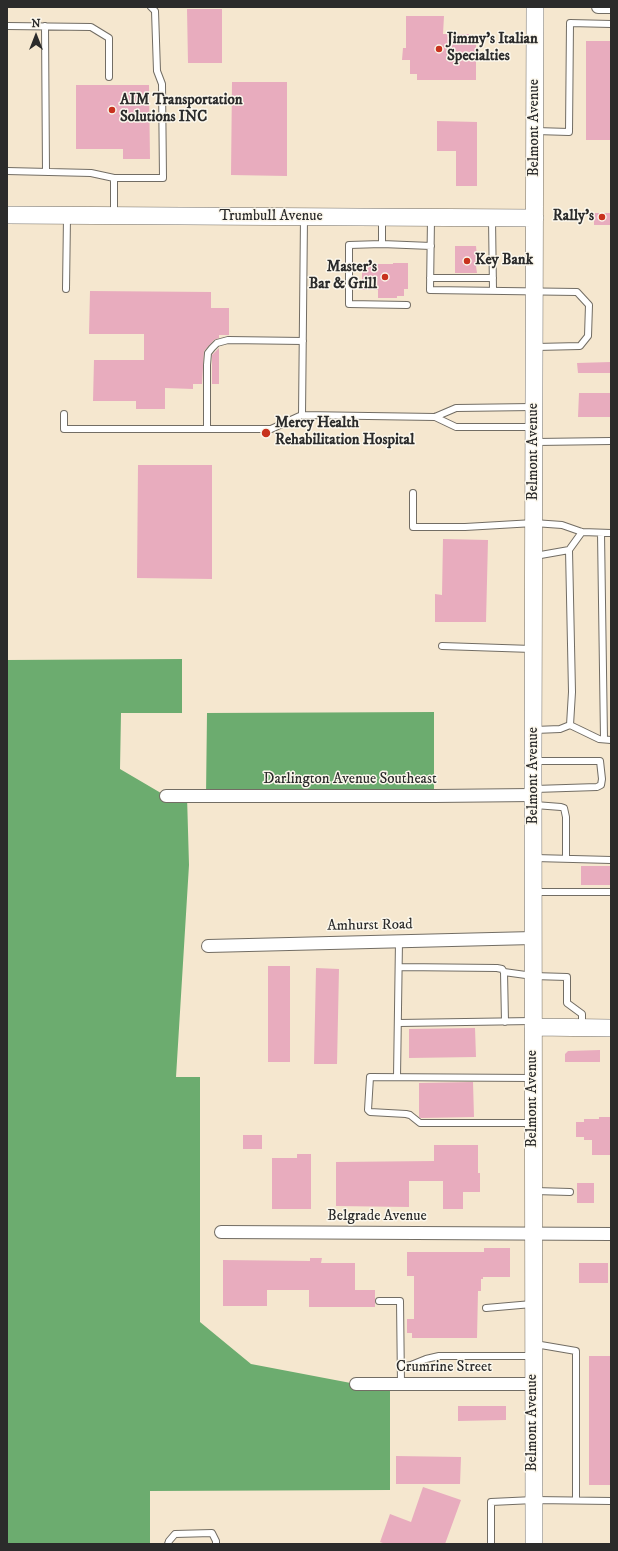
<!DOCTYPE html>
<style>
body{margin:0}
#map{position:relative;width:618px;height:1551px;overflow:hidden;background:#f5e7cf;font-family:"IM FELL DW Pica",serif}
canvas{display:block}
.frame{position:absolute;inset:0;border:8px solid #2b2b2b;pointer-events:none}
.north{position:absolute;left:16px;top:16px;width:40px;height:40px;-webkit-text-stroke:3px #fbf7ec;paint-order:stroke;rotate:0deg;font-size:11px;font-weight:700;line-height:16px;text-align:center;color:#2b2b2b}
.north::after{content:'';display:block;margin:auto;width:14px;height:18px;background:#2b2b2b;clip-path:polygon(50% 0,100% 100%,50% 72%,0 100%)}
</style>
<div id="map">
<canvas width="618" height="1551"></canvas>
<div class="frame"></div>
<div class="north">N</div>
</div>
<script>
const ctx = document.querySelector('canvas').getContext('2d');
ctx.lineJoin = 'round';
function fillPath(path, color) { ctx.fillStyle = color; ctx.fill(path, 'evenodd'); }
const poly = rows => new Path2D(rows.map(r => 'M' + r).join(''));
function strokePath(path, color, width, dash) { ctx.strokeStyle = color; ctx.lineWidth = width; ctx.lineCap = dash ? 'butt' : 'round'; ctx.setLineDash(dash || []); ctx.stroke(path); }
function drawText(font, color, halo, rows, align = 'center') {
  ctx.font = font + ' "IM FELL DW Pica",serif'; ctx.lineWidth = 3; ctx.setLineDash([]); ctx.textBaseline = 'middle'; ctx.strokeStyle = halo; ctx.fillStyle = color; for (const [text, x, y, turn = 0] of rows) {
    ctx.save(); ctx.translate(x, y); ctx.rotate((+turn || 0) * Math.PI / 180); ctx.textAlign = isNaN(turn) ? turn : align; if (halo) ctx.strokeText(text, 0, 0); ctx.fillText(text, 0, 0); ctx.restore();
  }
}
fillPath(poly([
 [182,659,182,713,121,713,120,769,166,796,187,796,189,865,176,1077,200,1077,200,1322,251,1364,356,1384,390,1384,390,1490,150,1491,150,1544,7,1544,7,660],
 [434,712,434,796,206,796,207,713]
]), '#6cac6f');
fillPath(poly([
 [187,9,222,9,222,63,188,63],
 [406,16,444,16,443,34,469,34,469,38,476,38,476,80,417,80,417,74,410,74,410,60,402,60,403,48,406,48],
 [586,41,611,41,611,140,586,140],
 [232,82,287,82,287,176,231,175],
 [76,85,149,85,150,159,123,159,123,149,76,149],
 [437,121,477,122,477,186,456,186,456,151,437,151],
 [594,213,611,213,611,225,594,225],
 [455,246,476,246,477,256,479,256,479,266,476,266,477,273,455,273],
 [393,263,408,263,408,289,404,289,404,296,397,296,397,298,378,298,378,290,362,290,362,264,393,264],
 [90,291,211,292,211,308,229,308,229,335,219,335,219,338,214,340,204,351,202,384,193,384,193,389,165,388,165,409,136,409,136,401,93,401,94,360,144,360,144,334,89,334],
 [219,348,219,384,212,384,212,355],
 [611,362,611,373,578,373,577,363],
 [579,393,611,393,611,417,578,417],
 [138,465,212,465,212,579,137,578],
 [443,539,488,540,486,622,435,622,435,594,442,595],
 [581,866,611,866,611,885,581,885],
 [268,966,290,966,290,1062,268,1062],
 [316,968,339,969,337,1064,314,1064],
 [475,1028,476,1057,409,1058,409,1029],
 [600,1050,600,1062,565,1062,565,1054,568,1051],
 [473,1082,474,1117,421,1118,419,1117,419,1083],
 [599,1117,611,1117,611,1155,592,1155,592,1140,584,1140,584,1137,576,1137,576,1122,584,1122,584,1119,599,1119],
 [243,1135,262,1135,262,1149,243,1149],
 [434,1145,478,1145,478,1173,480,1173,480,1192,463,1192,463,1209,443,1209,443,1181,409,1181,409,1207,336,1206,336,1162,434,1161],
 [297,1154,311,1154,311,1209,272,1209,272,1158,297,1158],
 [577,1183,594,1183,594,1203,577,1203],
 [484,1248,510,1248,510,1277,483,1277,483,1279,481,1279,481,1291,478,1291,477,1338,412,1338,412,1333,407,1333,407,1319,414,1319,414,1276,407,1276,407,1252,484,1252],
 [310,1258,322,1258,321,1263,355,1263,355,1290,375,1290,375,1307,309,1307,309,1290,267,1290,267,1306,223,1306,223,1260,310,1261],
 [579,1263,608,1263,608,1283,579,1283],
 [589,1356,611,1356,611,1485,589,1485],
 [458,1406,506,1406,506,1420,458,1421],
 [396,1456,461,1457,460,1484,396,1484],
 [423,1487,461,1500,445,1544,386,1544,380,1542,390,1514,411,1522]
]), '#e8acbe');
const lane = poly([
 [7,26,91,27,109,38,109,77],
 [45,26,46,172],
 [536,131,569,132,570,23,611,24],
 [7,171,91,173,114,178],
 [114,214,114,178,163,178,162,84,157,71,155,11,151,7],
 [382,219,382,244,431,246],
 [431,219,430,290,577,292,589,305,588,336,580,346,536,347],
 [492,219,493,290],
 [382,244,349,245,349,304,407,305],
 [430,278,493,278],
 [66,289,67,217],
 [64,414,64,429,271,429,302,415,435,417,456,408,533,407],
 [302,415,304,217],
 [435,417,456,427,533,427],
 [207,429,207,365,208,353,212,348,217,343,228,340,303,341],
 [536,442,611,441],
 [413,493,413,527,465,527,534,523,562,525,582,532,611,533],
 [601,533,604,739],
 [535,556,569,550,582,532],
 [442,646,532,649],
 [570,725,599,739,611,740],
 [535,730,560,729,570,725,572,692,569,550],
 [534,761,600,761,602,779,601,785,597,787,535,789],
 [535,805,561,807,564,808,566,817,566,859],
 [535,858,611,860],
 [535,892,611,892],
 [399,967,497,968,502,969,504,972],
 [505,1022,504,972,533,976,567,977,567,1003,582,1014,582,1027],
 [399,1023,532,1021],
 [397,1077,399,941],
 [532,1078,370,1077,368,1110,370,1112,406,1114,410,1115,420,1123,532,1123],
 [535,1191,570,1192],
 [379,1301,400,1301,401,1384],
 [486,1308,532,1304],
 [535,1344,576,1351,576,1500],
 [401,1367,411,1365,426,1359,439,1356,533,1356],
 [168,1544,169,1541,175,1534,212,1533,216,1541,216,1544],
 [491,1544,491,1502,534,1500,611,1501]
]);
const street = poly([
 [598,7,611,7],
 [166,796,434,796,533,795],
 [208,946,533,938],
 [221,1232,611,1234],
 [356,1384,533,1384]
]);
const secondary = poly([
 [7,215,535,218],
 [533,1027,611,1028],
 [534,1544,533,761,535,7]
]);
strokePath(lane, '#726d64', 8);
strokePath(street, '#726d64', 14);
strokePath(secondary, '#726d64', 18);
strokePath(lane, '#fff', 6);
strokePath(street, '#fff', 12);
strokePath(secondary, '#fff', 17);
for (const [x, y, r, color] of [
 [439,49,4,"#c8321e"],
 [112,110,4,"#c8321e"],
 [602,217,4,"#c8321e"],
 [467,261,4,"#c8321e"],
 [385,277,4,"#c8321e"],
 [266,433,5,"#c8321e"]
]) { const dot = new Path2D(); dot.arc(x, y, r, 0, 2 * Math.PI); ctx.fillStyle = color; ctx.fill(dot); strokePath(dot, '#fbf7ec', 1.5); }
drawText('bold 15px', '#2b2b2b', '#fbf7ec', [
 ["Jimmy's Italian",447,40],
 ["Specialties",447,57],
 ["AIM Transportation",120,101],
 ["Solutions INC",120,118],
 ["Rally's",594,217,"right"],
 ["Key Bank",475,261],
 ["Master's",377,268,"right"],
 ["Bar & Grill",377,285,"right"],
 ["Mercy Health",275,424],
 ["Rehabilitation Hospital",275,441]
], 'left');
drawText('15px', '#2b2b2b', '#fbf7ec', [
 ["Belmont Avenue",535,128,-90],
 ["Trumbull Avenue",271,217],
 ["Belmont Avenue",534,452,-90],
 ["Belmont Avenue",534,776,-90],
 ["Darlington Avenue Southeast",350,780],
 ["Amhurst Road",370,926,-1],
 ["Belmont Avenue",533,1099,-90],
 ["Belgrade Avenue",377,1217],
 ["Crumrine Street",444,1368],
 ["Belmont Avenue",533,1423,-90]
]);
</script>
